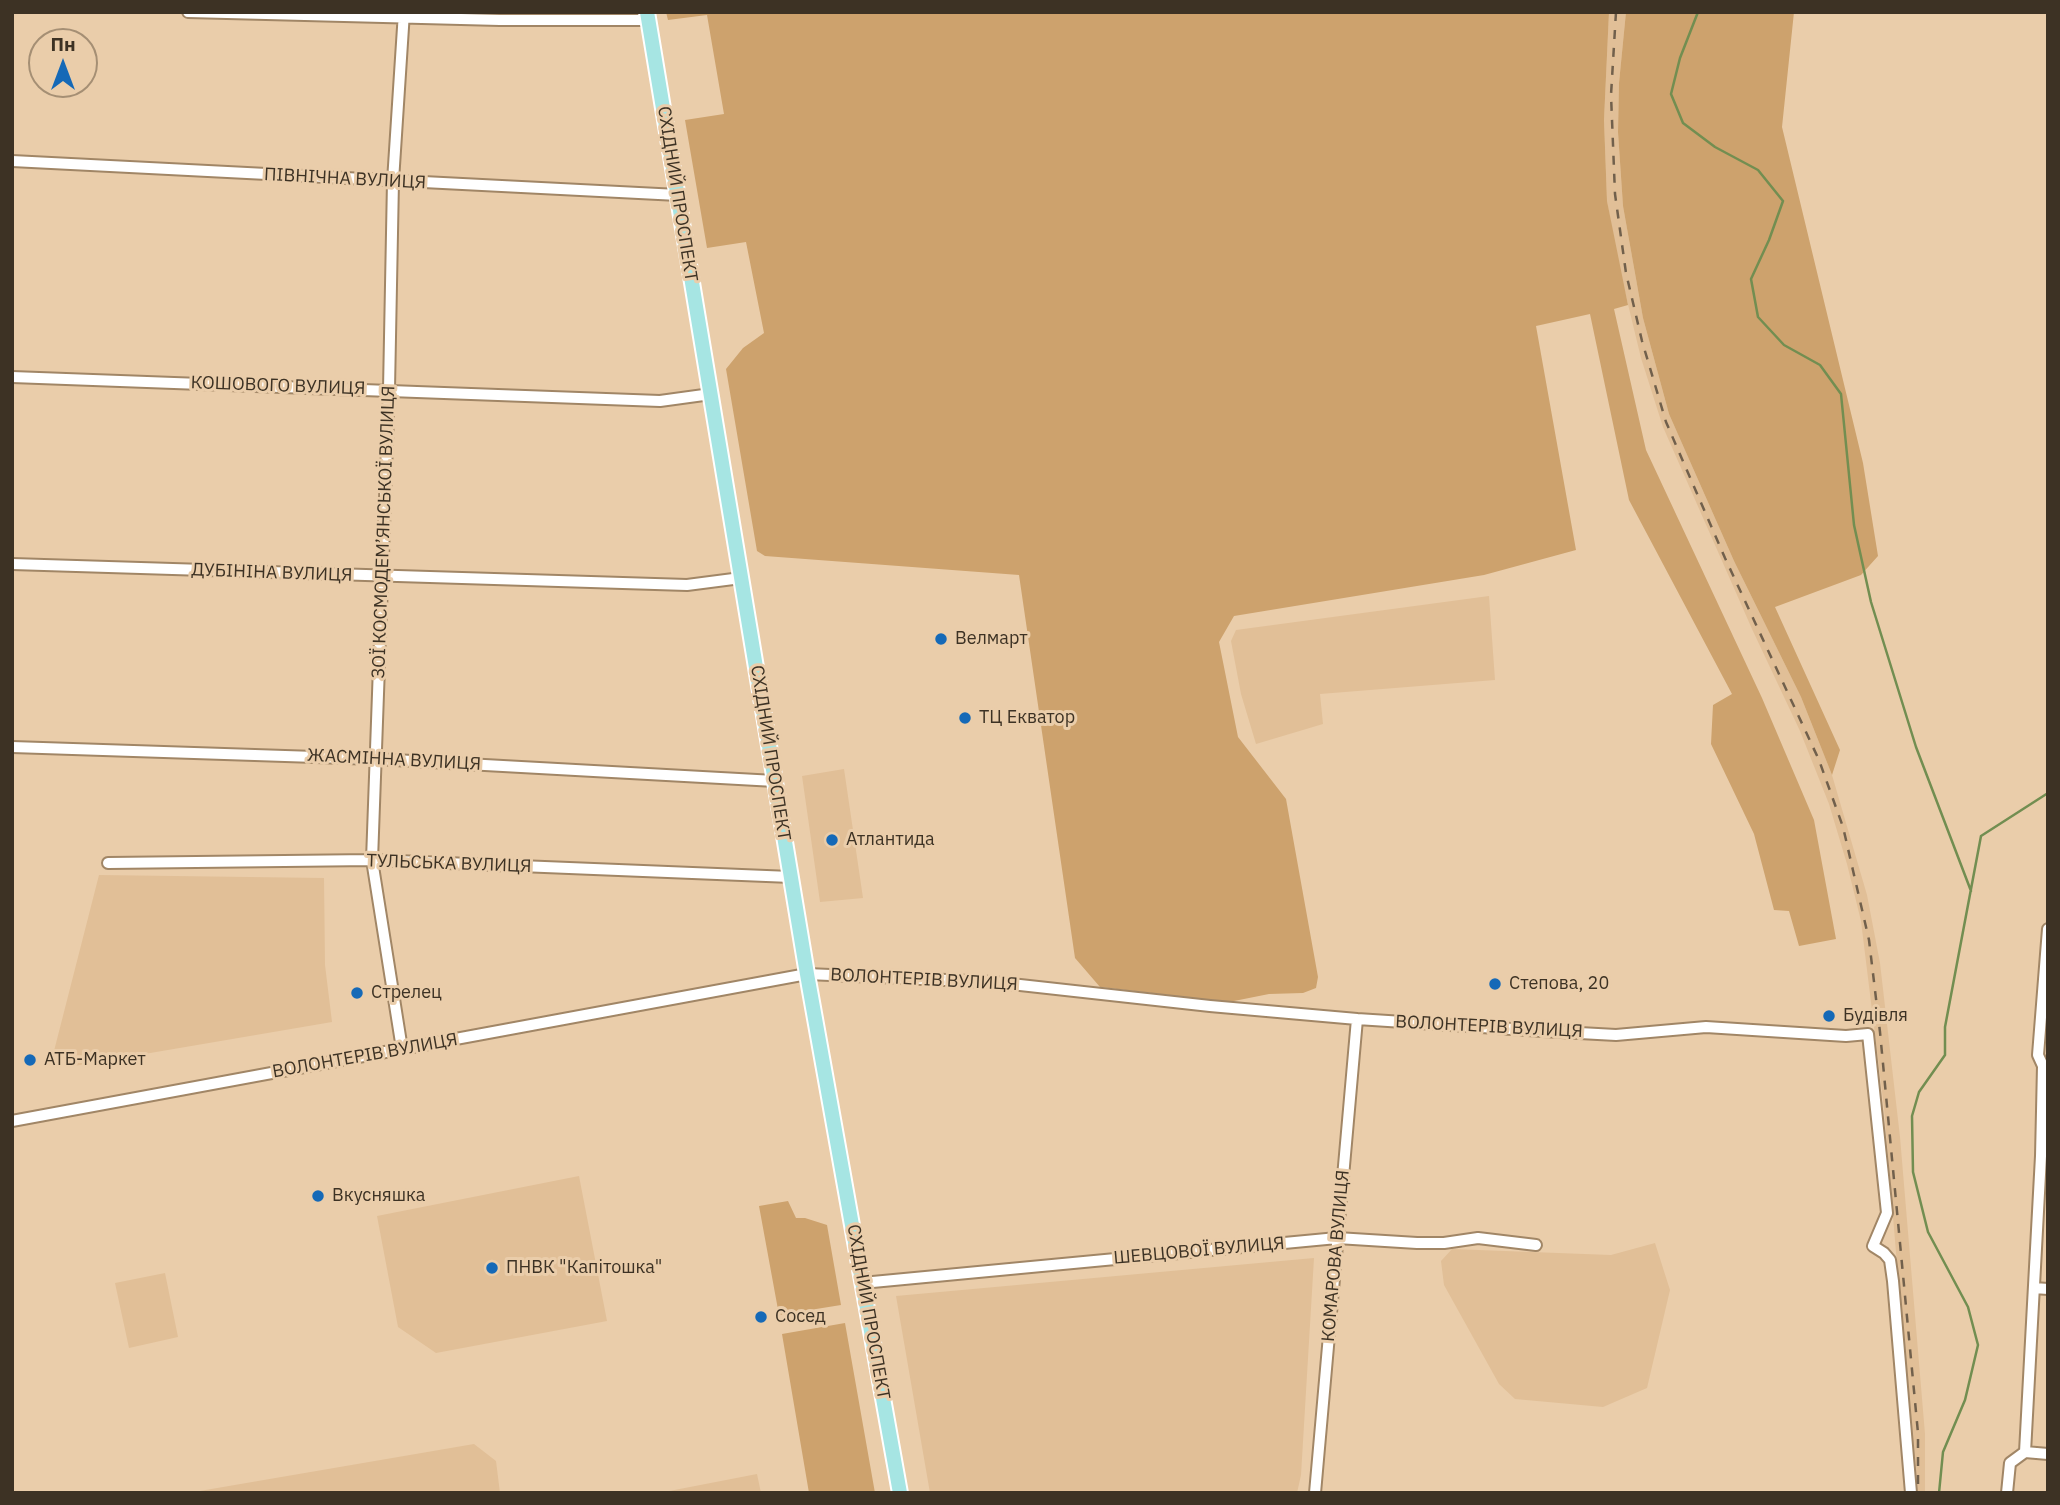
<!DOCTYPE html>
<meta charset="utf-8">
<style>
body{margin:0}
#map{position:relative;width:2060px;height:1505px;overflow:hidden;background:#eacdaa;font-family:"IBM Plex Sans",sans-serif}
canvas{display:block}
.frame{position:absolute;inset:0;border:14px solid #3d3224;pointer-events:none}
.north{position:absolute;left:28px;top:28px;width:70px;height:70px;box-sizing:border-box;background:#eacdaa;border:2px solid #a58f74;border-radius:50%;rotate:0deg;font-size:19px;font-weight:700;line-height:28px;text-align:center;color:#3d3224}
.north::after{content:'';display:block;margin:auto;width:24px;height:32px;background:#1569b7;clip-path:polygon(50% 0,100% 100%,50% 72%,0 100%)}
</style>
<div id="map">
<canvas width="2060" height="1505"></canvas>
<div class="frame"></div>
<div class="north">Пн</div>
</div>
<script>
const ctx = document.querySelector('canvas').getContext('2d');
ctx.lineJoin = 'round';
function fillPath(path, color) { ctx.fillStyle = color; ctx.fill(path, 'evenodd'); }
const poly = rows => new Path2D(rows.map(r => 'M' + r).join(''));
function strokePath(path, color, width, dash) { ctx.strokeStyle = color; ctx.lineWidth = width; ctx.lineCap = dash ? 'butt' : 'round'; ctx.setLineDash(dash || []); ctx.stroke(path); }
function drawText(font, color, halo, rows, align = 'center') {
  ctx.font = font + ' "IBM Plex Sans",sans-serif'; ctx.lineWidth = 6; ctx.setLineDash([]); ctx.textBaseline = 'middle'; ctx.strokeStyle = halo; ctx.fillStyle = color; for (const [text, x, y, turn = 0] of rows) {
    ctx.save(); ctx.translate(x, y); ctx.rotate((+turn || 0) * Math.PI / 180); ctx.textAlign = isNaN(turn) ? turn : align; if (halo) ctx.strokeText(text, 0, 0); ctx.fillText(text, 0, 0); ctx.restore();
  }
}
fillPath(poly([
 [1609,12,1626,12,1619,83,1618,132,1623,206,1643,318,1669,414,1734,561,1801,697,1832,775,1867,895,1880,963,1900,1137,1925,1434,1925,1493,1912,1493,1911,1433,1884,1108,1861,921,1847,864,1829,804,1800,731,1752,629,1663,427,1641,358,1617,259,1607,201,1604,120],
 [1489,596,1495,680,1320,694,1323,724,1256,744,1241,694,1231,641,1236,630],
 [844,769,863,898,820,902,802,776],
 [99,875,324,878,325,965,332,1022,74,1066,54,1051],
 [579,1176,607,1321,436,1353,398,1327,377,1216],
 [1655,1243,1670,1290,1647,1388,1603,1407,1515,1399,1499,1384,1444,1285,1441,1261,1452,1249,1611,1255],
 [1314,1258,1301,1475,1297,1493,930,1493,896,1296],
 [165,1273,178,1337,129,1348,115,1283],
 [474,1444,496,1461,500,1493,188,1493],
 [757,1474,761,1493,659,1493]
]), '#e1bf97');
fillPath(poly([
 [666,12,1609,12,1604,120,1607,201,1628,305,1614,309,1646,450,1762,698,1814,820,1836,939,1799,946,1789,911,1774,910,1754,834,1711,744,1713,705,1732,694,1629,500,1590,314,1536,326,1576,550,1484,575,1234,616,1219,642,1238,737,1286,799,1318,977,1316,988,1303,993,1269,994,1229,1002,1100,987,1075,958,1019,575,765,556,757,551,726,369,743,348,764,333,746,242,707,248,685,120,724,114,707,15,668,20],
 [1626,12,1794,12,1782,127,1863,463,1878,556,1861,575,1775,607,1840,750,1832,775,1801,697,1734,561,1669,414,1643,318,1623,206,1618,132,1619,83],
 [788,1201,796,1218,805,1218,827,1225,841,1305,779,1315,759,1206],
 [845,1323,875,1493,809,1493,782,1334]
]), '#cda26d');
strokePath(poly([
 [1698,12,1680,58,1671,94,1683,123,1715,147,1758,170,1783,201,1769,240,1751,279,1758,317,1784,345,1820,365,1841,394,1854,525,1871,602,1916,747,1971,891],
 [1939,1493,1943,1452,1965,1400,1978,1345,1968,1307,1928,1232,1913,1172,1912,1116,1919,1092,1945,1055,1945,1027,1981,836,2048,793]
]), '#728e51', 2.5);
const minor = poly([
 [188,12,500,20,649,20],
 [12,161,678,195],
 [12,377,660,401,711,394],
 [12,564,687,585,741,578],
 [12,747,376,759,775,781],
 [108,863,372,860,791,877],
 [402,1049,372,860,389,389,393,181,404,12],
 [12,1121,807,974,993,982,1210,1006,1357,1019,1543,1031,1616,1035,1706,1027,1846,1036,1868,1034,1887,1213,1873,1246,1884,1253,1890,1260,1893,1281,1911,1493],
 [862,1283,1337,1238,1417,1243,1444,1243,1478,1238,1536,1245],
 [2034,1288,2048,1289],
 [2025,1452,2041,1156,2043,1066,2038,1055,2048,929],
 [2025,1452,2048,1454],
 [1315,1493,1357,1019],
 [2007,1493,2010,1463,2025,1452]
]);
const major = poly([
 [647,12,807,974,900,1493]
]);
strokePath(minor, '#a18666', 14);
strokePath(major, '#fff', 18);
strokePath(minor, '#fff', 10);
strokePath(major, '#a6e5e3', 14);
strokePath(poly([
 [1616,12,1611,95,1615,194,1626,273,1642,341,1666,422,1725,558,1819,760,1843,827,1869,940,1880,1032,1918,1433,1918,1493]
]), '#71604c', 2.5, [9, 9]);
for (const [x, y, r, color] of [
 [941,639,7,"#1569b7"],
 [965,718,7,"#1569b7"],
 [832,840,7,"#1569b7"],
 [1495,984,7,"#1569b7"],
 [357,993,7,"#1569b7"],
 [1829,1016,7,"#1569b7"],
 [30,1060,7,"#1569b7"],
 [318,1196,7,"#1569b7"],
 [492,1268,7,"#1569b7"],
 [761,1317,7,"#1569b7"]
]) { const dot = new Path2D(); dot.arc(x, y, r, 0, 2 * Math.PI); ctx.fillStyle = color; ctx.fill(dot); strokePath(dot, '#eacdaa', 2.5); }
drawText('18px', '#3d3224', '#eacdaa', [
 ["ПІВНІЧНА ВУЛИЦЯ",345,179,3],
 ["СХІДНИЙ ПРОСПЕКТ",677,194,81],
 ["КОШОВОГО ВУЛИЦЯ",278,386,2],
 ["ЗОЇ КОСМОДЕМ’ЯНСЬКОЇ ВУЛИЦЯ",384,532,-88],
 ["ДУБІНІНА ВУЛИЦЯ",272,573,2],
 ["СХІДНИЙ ПРОСПЕКТ",770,753,81],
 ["ЖАСМІННА ВУЛИЦЯ",394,760,3],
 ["ТУЛЬСЬКА ВУЛИЦЯ",449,864,2],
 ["ВОЛОНТЕРІВ ВУЛИЦЯ",924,980,3],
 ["ВОЛОНТЕРІВ ВУЛИЦЯ",1489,1027,3],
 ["ВОЛОНТЕРІВ ВУЛИЦЯ",365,1056,-10],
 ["ШЕВЦОВОЇ ВУЛИЦЯ",1199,1251,-5],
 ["КОМАРОВА ВУЛИЦЯ",1336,1256,-85],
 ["СХІДНИЙ ПРОСПЕКТ",868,1312,80]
]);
drawText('18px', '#3d3224', '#eacdaa', [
 ["Велмарт",955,639],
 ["ТЦ Екватор",979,718],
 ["Атлантида",846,840],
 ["Степова, 20",1509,984],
 ["Стрелец",371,993],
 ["Будівля",1843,1016],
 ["АТБ-Маркет",44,1060],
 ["Вкусняшка",332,1196],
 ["ПНВК \"Капітошка\"",506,1268],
 ["Сосед",775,1317]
], 'left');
</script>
